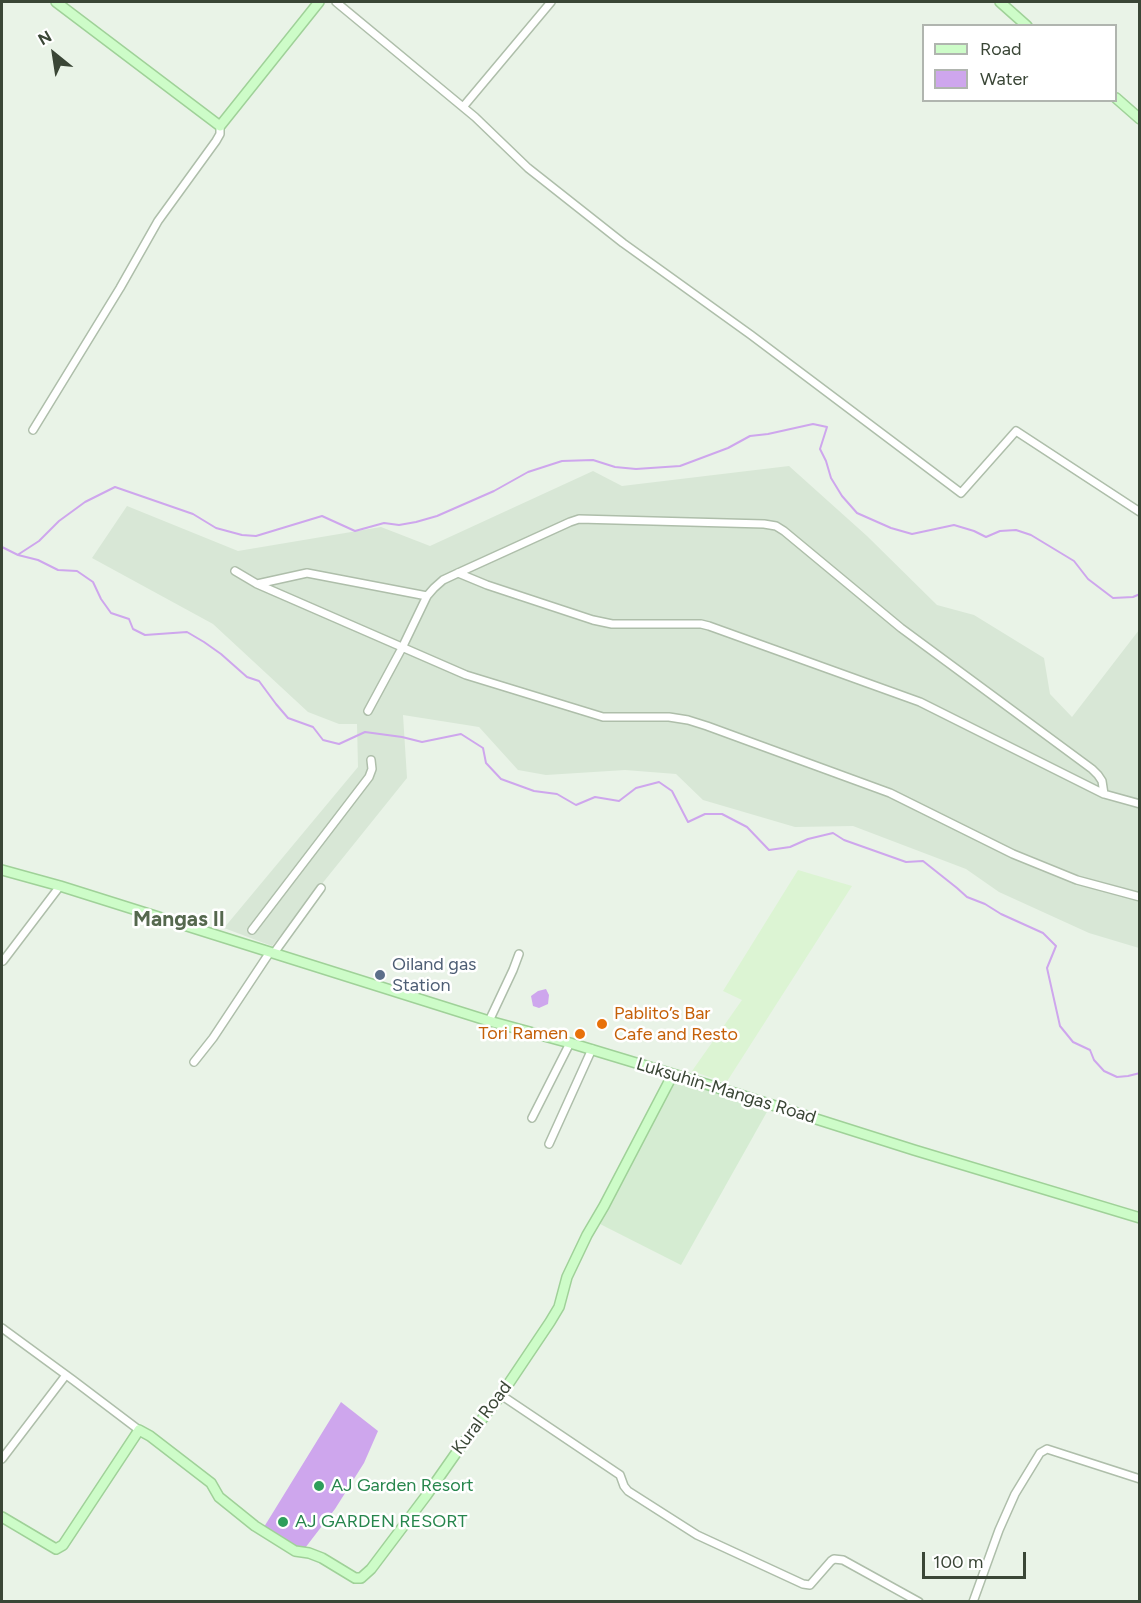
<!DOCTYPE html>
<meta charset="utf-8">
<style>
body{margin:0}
#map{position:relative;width:1141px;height:1603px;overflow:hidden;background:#e9f3e7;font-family:Figtree,sans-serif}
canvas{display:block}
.frame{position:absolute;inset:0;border:3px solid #3a4636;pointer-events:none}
.legend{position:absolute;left:922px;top:24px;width:195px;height:78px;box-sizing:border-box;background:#fff;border:2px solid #b0b5af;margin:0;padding:8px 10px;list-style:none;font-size:18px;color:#3a4636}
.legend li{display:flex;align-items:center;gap:12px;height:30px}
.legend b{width:30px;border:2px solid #b0b5af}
.north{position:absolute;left:24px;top:24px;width:60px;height:60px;-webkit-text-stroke:4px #fff;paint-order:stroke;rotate:330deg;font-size:16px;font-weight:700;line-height:24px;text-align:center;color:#3a4636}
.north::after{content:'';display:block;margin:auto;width:21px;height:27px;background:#3a4636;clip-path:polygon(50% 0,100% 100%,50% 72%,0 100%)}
.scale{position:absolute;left:922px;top:1552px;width:104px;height:27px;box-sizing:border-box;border:3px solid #3a4636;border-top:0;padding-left:8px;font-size:18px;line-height:21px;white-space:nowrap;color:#3a4636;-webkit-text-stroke:4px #fff;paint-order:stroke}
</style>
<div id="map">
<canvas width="1141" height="1603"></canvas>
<div class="frame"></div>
<ul class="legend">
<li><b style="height:8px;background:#cdfcc8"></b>Road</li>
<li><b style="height:16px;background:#cea6ed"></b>Water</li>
</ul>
<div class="north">N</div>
<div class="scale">100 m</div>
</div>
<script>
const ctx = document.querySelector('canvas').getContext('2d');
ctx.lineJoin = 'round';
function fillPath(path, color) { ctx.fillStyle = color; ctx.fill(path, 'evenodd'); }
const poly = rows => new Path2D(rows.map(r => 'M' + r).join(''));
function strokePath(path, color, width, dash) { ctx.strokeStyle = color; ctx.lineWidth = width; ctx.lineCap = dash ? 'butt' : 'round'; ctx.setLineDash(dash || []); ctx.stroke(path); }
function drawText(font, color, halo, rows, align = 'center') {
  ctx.font = font + ' Figtree,sans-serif'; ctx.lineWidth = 5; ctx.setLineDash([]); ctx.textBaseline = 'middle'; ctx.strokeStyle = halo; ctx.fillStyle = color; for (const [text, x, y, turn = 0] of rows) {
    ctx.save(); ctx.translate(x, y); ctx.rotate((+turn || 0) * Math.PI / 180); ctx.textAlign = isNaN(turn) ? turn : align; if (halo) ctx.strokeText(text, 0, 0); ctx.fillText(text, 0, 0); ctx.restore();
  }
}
fillPath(poly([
 [789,466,867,536,937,605,974,615,1044,658,1050,694,1072,717,1139,630,1139,948,1089,933,999,892,966,869,853,826,795,827,703,800,676,774,625,770,546,775,518,770,479,727,403,715,407,778,272,946,224,928,358,767,357,724,339,724,308,712,213,624,92,558,127,506,238,551,381,527,430,546,593,471,622,486]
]), '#d8e7d6');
fillPath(poly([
 [798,870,852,886,726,1083,692,1071,742,1000,723,991]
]), '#dcf4d3');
fillPath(poly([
 [675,1078,768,1110,681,1265,600,1224]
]), '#d5ecd2');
fillPath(poly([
 [546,989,549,995,548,1004,539,1008,533,1006,531,996,538,991],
 [341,1402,378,1431,364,1463,335,1509,302,1552,264,1527]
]), '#cea6ed');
strokePath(poly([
 [2,547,18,555,38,560,58,570,77,571,93,582,101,599,111,613,129,619,133,629,145,635,187,632,204,642,221,654,247,677,259,681,276,704,288,718,313,727,323,740,339,744,365,732,402,737,422,742,461,734,483,748,486,763,501,779,534,791,557,794,576,805,595,797,619,801,636,788,659,782,672,791,688,822,705,814,722,814,747,827,769,850,790,847,808,839,833,833,844,840,906,862,923,861,957,888,967,897,985,904,1001,914,1043,933,1056,946,1047,968,1060,1026,1073,1042,1090,1050,1094,1060,1104,1071,1117,1077,1128,1076,1140,1073],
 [19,554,39,541,59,521,85,502,115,487,193,514,216,528,242,535,256,536,322,516,355,531,384,523,399,525,416,522,437,516,494,491,528,472,562,461,593,460,615,467,636,469,680,466,728,448,750,436,768,434,813,424,827,427,820,449,826,461,831,478,842,496,857,513,891,528,912,534,954,525,974,531,986,537,1000,531,1016,530,1031,535,1074,561,1088,579,1113,598,1133,597,1140,594]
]), '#cea6ed', 2);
const street = poly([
 [336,2,475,117,528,168,623,243,751,335,961,493,1016,431,1140,512],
 [463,107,551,2],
 [33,430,120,288,158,221,216,141,220,134,220,126],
 [235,571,257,584,466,675,603,717,669,717,688,720,707,726,890,793,1013,854,1077,880,1140,897],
 [458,573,487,585,593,620,612,624,701,624,709,626,920,702,1104,794,1140,804],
 [257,584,307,573,427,596],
 [368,711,402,648,427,596,434,588,443,580,458,573,570,522,579,519,764,524,776,526,784,531,901,628,1092,769,1098,775,1102,781,1104,794],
 [252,930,369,777,372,769,371,760],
 [274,953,321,888],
 [3,961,60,886],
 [489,1021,513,970,519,954],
 [194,1062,213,1038,270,952],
 [532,1118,570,1043],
 [549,1144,592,1049],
 [2,1328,73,1380,139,1430],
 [501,1395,620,1475,624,1486,628,1491,697,1535,803,1584,810,1585,831,1561,834,1559,843,1560,919,1602],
 [2,1459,66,1375],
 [973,1602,999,1530,1015,1494,1040,1453,1047,1449,1140,1479]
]);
const secondary = poly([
 [56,2,220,126,319,2],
 [1000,2,1027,26],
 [1116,98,1140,119],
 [2,870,60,886,489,1021,570,1043,709,1085,914,1150,1140,1218],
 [2,1517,56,1549,63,1545,139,1430,150,1436,211,1483,219,1497,255,1526,295,1551,309,1553,322,1558,355,1578,361,1578,371,1569,426,1496,461,1446,501,1395,550,1322,559,1307,567,1277,587,1235,604,1206,673,1074]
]);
strokePath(street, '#aebeaa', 10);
strokePath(secondary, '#9fd198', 12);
strokePath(street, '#fff', 7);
strokePath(secondary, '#cdfcc8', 9);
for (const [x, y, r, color] of [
 [380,975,6,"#5c6f8a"],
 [602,1024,6,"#e8710a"],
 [580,1034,6,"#e8710a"],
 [319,1486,6,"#2e9e5b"],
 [283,1522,6,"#2e9e5b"]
]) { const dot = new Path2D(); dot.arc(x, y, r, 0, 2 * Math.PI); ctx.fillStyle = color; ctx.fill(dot); strokePath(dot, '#fff', 2); }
drawText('18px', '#4e5e75', '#fff', [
 ["Oiland gas",392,965],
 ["Station",392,986]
], 'left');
drawText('18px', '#c56008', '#fff', [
 ["Pablito’s Bar",614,1014],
 ["Cafe and Resto",614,1035],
 ["Tori Ramen",568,1034,"right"]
], 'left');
drawText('18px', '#3a4636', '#fff', [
 ["Luksuhin-Mangas Road",726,1091,17],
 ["Kural Road",482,1418,-53]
]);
drawText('18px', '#27864d', '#fff', [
 ["AJ Garden Resort",331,1486],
 ["AJ GARDEN RESORT",295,1522]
], 'left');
drawText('bold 21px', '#55684e', '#fff', [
 ["Mangas II",179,920]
]);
</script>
